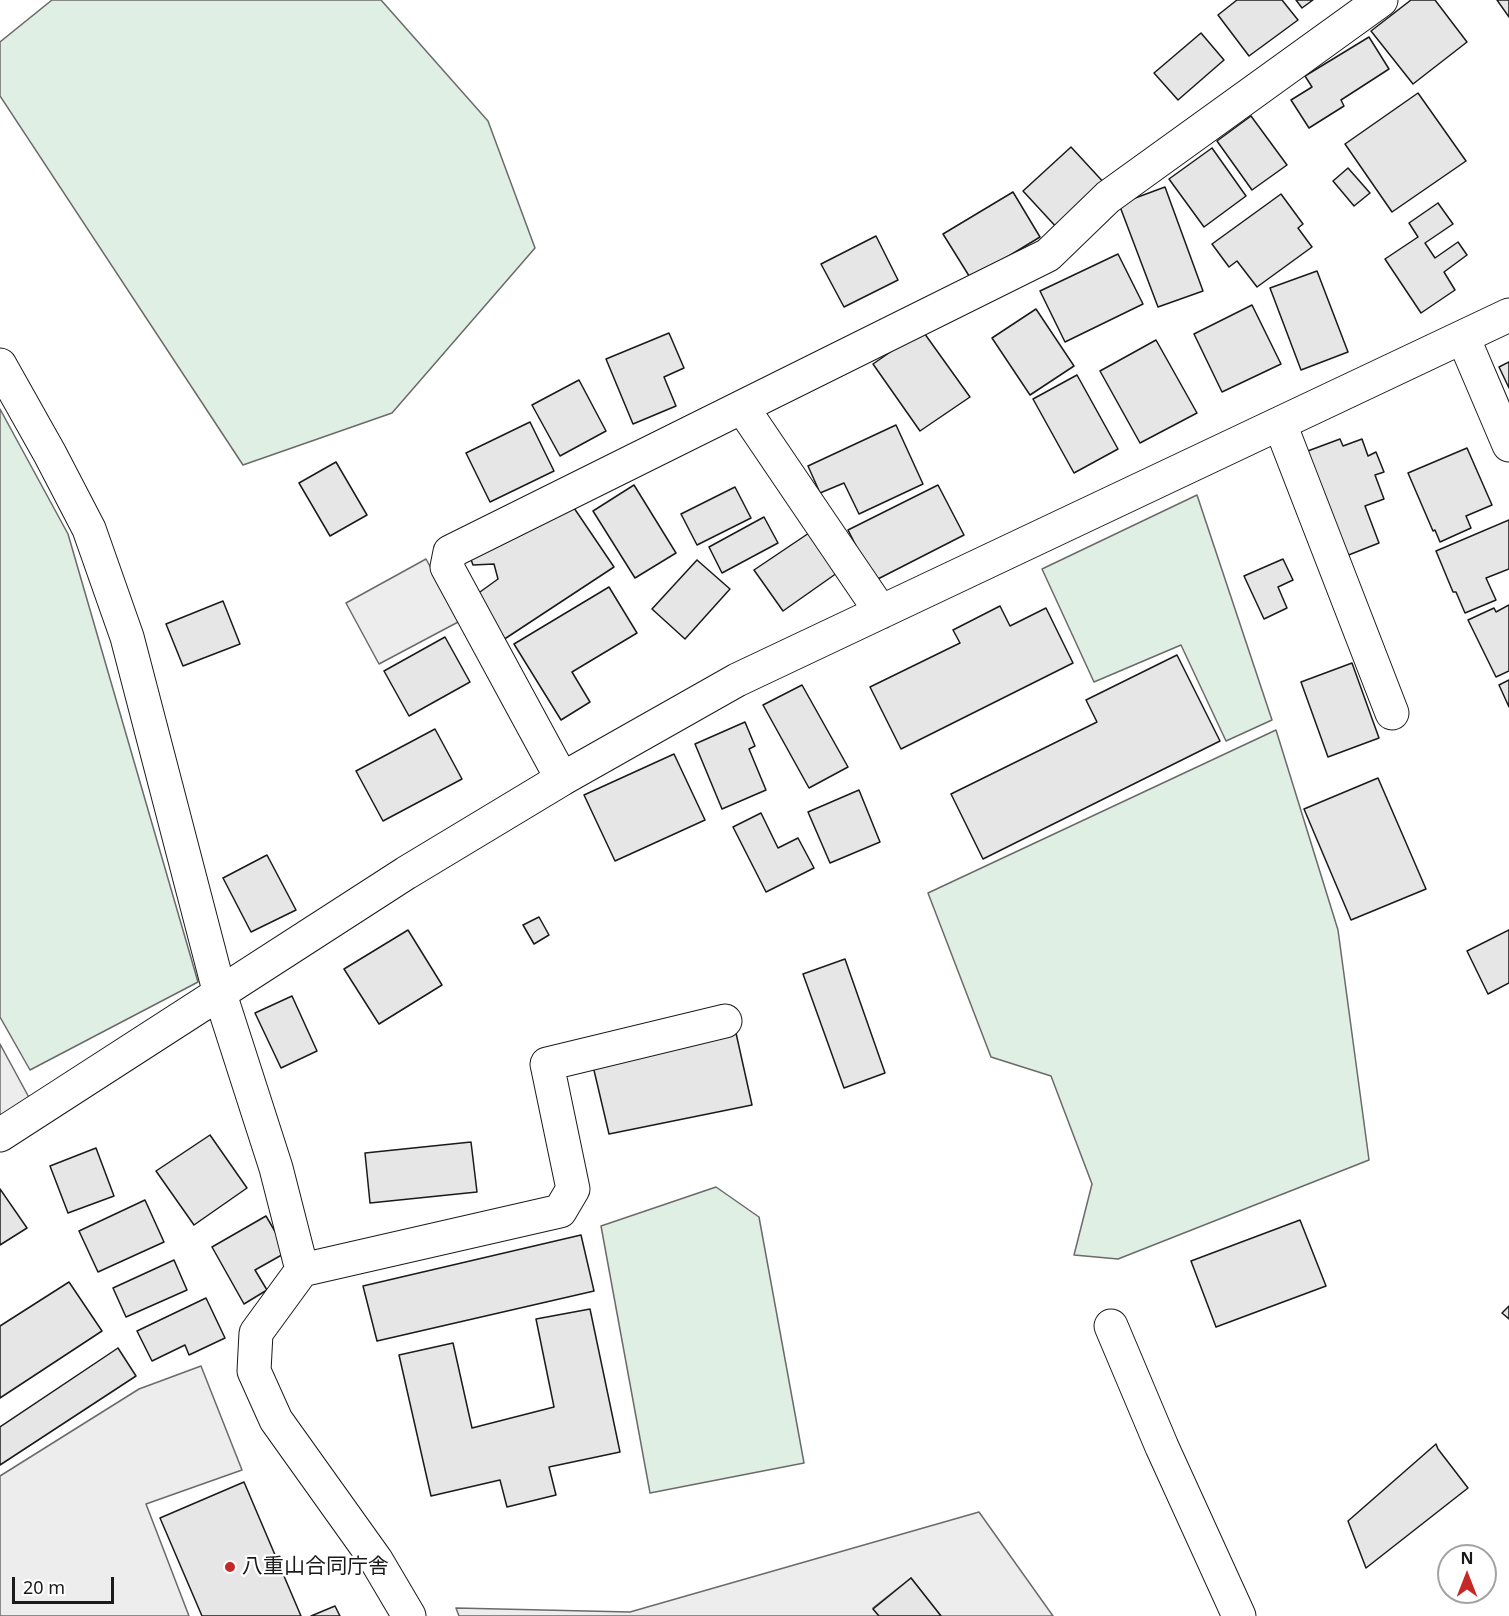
<!DOCTYPE html>
<meta charset="utf-8">
<style>
body{margin:0}
#map{position:relative;width:1509px;height:1616px;overflow:hidden;background:#fff;font-family:"Noto Sans",sans-serif}
canvas{display:block}
.north{position:absolute;left:1437px;top:1544px;width:60px;height:60px;box-sizing:border-box;background:#fff;border:2px solid #a3a3a3;border-radius:50%;rotate:0deg;font-size:16px;font-weight:700;line-height:24px;text-align:center;color:#1a1a1a}
.north::after{content:'';display:block;margin:auto;width:21px;height:27px;background:#c62828;clip-path:polygon(50% 0,100% 100%,50% 72%,0 100%)}
.scale{position:absolute;left:12px;top:1577px;width:102px;height:27px;box-sizing:border-box;border:3px solid #1a1a1a;border-top:0;padding-left:8px;font-size:18px;line-height:21px;white-space:nowrap;color:#1a1a1a;-webkit-text-stroke:4px #fff;paint-order:stroke}
</style>
<div id="map">
<canvas width="1509" height="1616"></canvas>
<div class="north">N</div>
<div class="scale">20 m</div>
</div>
<script>
const ctx = document.querySelector('canvas').getContext('2d');
ctx.lineJoin = 'round';
function fillPath(path, color) { ctx.fillStyle = color; ctx.fill(path, 'evenodd'); }
const poly = rows => new Path2D(rows.map(r => 'M' + r).join(''));
function strokePath(path, color, width, dash) { ctx.strokeStyle = color; ctx.lineWidth = width; ctx.lineCap = dash ? 'butt' : 'round'; ctx.setLineDash(dash || []); ctx.stroke(path); }
function drawText(font, color, halo, rows, align = 'center') {
  ctx.font = font + ' "Noto Sans","Noto Sans JP",sans-serif'; ctx.lineWidth = 4.5; ctx.setLineDash([]); ctx.textBaseline = 'middle'; ctx.strokeStyle = halo; ctx.fillStyle = color; for (const [text, x, y, turn = 0] of rows) {
    ctx.save(); ctx.translate(x, y); ctx.rotate((+turn || 0) * Math.PI / 180); ctx.textAlign = isNaN(turn) ? turn : align; if (halo) ctx.strokeText(text, 0, 0); ctx.fillText(text, 0, 0); ctx.restore();
  }
}
const green = poly([
 [52,0,381,0,488,121,535,248,392,413,243,465,0,96,0,42,52,0],
 [0,409,68,534,198,982,30,1070,0,1017,0,409],
 [1197,495,1272,720,1226,741,1181,645,1094,682,1042,569,1197,495],
 [1276,730,1338,930,1369,1160,1118,1259,1074,1255,1092,1184,1051,1076,991,1057,928,893,1276,730],
 [716,1187,759,1217,804,1463,650,1493,601,1226,716,1187]
]);
fillPath(green, '#e0efe3');
strokePath(green, '#6a6a6a', 1.5);
const parking = poly([
 [426,559,460,621,379,664,346,603,426,559],
 [0,1044,32,1103,0,1123,0,1044],
 [201,1366,242,1470,146,1504,189,1616,0,1616,0,1476,139,1389,201,1366],
 [979,1512,1053,1616,941,1616,911,1578,873,1608,879,1616,459,1616,456,1608,630,1612,979,1512]
]);
fillPath(parking, '#ededed');
strokePath(parking, '#6a6a6a', 1.5);
const building = poly([
 [1237,0,1282,0,1298,20,1249,56,1218,15,1237,0],
 [1296,0,1313,0,1302,8,1296,0],
 [1411,0,1435,0,1467,42,1413,84,1371,31,1411,0],
 [1497,0,1509,0,1509,17,1497,0],
 [1201,33,1224,60,1178,100,1154,73,1201,33],
 [1369,37,1389,69,1341,100,1344,106,1309,128,1291,100,1312,87,1305,76,1369,37],
 [1418,93,1466,161,1392,212,1345,144,1418,93],
 [1251,116,1287,165,1252,190,1217,141,1251,116],
 [1071,147,1107,186,1059,230,1023,191,1071,147],
 [1212,148,1246,196,1204,227,1169,179,1212,148],
 [1348,168,1370,193,1354,206,1333,181,1348,168],
 [1165,187,1203,291,1158,307,1119,204,1165,187],
 [1013,192,1040,237,971,279,943,234,1013,192],
 [1281,194,1303,224,1298,228,1312,247,1257,287,1237,261,1229,267,1212,244,1281,194],
 [1438,203,1453,224,1425,243,1435,258,1458,242,1467,255,1444,272,1455,290,1421,313,1385,259,1418,237,1409,223,1438,203],
 [876,236,898,280,844,307,821,264,876,236],
 [1118,254,1143,304,1065,342,1040,291,1118,254],
 [1317,271,1348,352,1301,370,1270,288,1317,271],
 [1252,305,1281,364,1222,392,1194,334,1252,305],
 [1036,309,1074,366,1030,395,992,338,1036,309],
 [922,330,970,397,920,431,873,364,922,330],
 [669,333,684,368,664,377,676,406,633,424,606,359,669,333],
 [1156,340,1197,413,1140,443,1100,371,1156,340],
 [1509,362,1509,388,1499,367,1509,362],
 [1077,375,1118,449,1074,473,1033,399,1077,375],
 [579,380,606,431,560,456,532,405,579,380],
 [530,422,554,471,490,502,466,453,530,422],
 [896,425,923,484,859,514,844,483,820,493,808,466,896,425],
 [1340,439,1343,446,1362,439,1368,456,1376,452,1384,472,1375,475,1384,499,1365,506,1379,543,1336,560,1297,455,1340,439],
 [1467,448,1492,505,1466,516,1471,528,1440,542,1435,530,1433,531,1408,473,1467,448],
 [336,462,367,515,330,536,299,483,336,462],
 [634,485,676,553,635,578,593,511,634,485],
 [938,485,964,535,874,581,848,530,938,485],
 [735,487,751,518,697,545,681,514,735,487],
 [570,502,614,567,500,642,473,597,498,579,494,564,473,565,469,554,570,502],
 [764,517,778,543,722,573,709,547,764,517],
 [1509,520,1509,569,1486,578,1496,600,1465,613,1456,592,1453,592,1436,551,1509,520],
 [809,533,837,573,783,611,754,570,809,533],
 [1283,559,1293,580,1278,587,1287,608,1264,619,1244,576,1283,559],
 [697,560,730,589,685,639,652,609,697,560],
 [609,587,637,633,572,672,590,702,561,720,514,644,609,587],
 [223,601,240,644,183,666,166,624,223,601],
 [1509,605,1509,671,1496,677,1468,620,1494,608,1496,612,1509,605],
 [1000,606,1010,626,1046,608,1073,663,901,749,870,687,960,643,953,630,1000,606],
 [445,637,470,682,409,716,384,671,445,637],
 [1177,655,1220,741,983,859,951,794,1097,722,1086,700,1177,655],
 [1352,663,1379,738,1328,757,1301,682,1352,663],
 [1509,680,1509,707,1499,685,1509,680],
 [802,685,848,767,809,788,763,705,802,685],
 [745,722,755,746,749,749,766,790,722,809,695,744,745,722],
 [435,729,462,779,383,821,356,771,435,729],
 [674,754,705,820,615,861,584,795,674,754],
 [1378,778,1426,889,1351,920,1304,809,1378,778],
 [859,790,880,842,830,863,808,812,859,790],
 [761,813,778,848,798,838,814,868,766,892,733,827,761,813],
 [267,855,296,910,251,932,223,878,267,855],
 [539,917,549,935,534,944,523,925,539,917],
 [408,930,442,985,379,1024,344,969,408,930],
 [1509,930,1509,983,1488,994,1467,951,1509,930],
 [845,959,885,1073,844,1088,803,974,845,959],
 [292,996,317,1051,281,1068,255,1013,292,996],
 [736,1033,752,1105,609,1134,593,1066,736,1033],
 [210,1135,247,1188,194,1225,156,1171,210,1135],
 [471,1142,477,1192,370,1203,365,1153,471,1142],
 [96,1148,114,1196,68,1213,50,1166,96,1148],
 [0,1189,27,1228,0,1245,0,1189],
 [145,1200,164,1242,98,1272,79,1231,145,1200],
 [266,1216,287,1252,255,1270,267,1290,244,1304,212,1247,266,1216],
 [1300,1220,1326,1286,1216,1327,1191,1261,1300,1220],
 [581,1235,594,1291,377,1341,363,1286,581,1235],
 [174,1260,187,1290,126,1317,113,1288,174,1260],
 [69,1282,102,1331,0,1398,0,1326,69,1282],
 [206,1298,225,1338,189,1355,185,1345,152,1361,137,1331,206,1298],
 [1509,1306,1509,1319,1502,1313,1509,1306],
 [590,1309,620,1452,549,1467,556,1495,507,1507,500,1480,431,1496,399,1355,453,1343,472,1428,554,1407,536,1319,590,1309],
 [118,1348,136,1376,0,1465,0,1427,118,1348],
 [1436,1444,1438,1449,1468,1488,1366,1568,1348,1521,1436,1444],
 [244,1482,301,1616,202,1616,160,1518,244,1482],
 [911,1578,941,1616,879,1616,873,1609,911,1578],
 [335,1606,340,1616,311,1616,335,1606]
]);
fillPath(building, '#e6e6e6');
strokePath(building, '#1a1a1a', 1.5);
const minor = poly([
 [1463,337,1509,445],
 [0,365,50,454,89,529,127,637,220,994,276,1168,302,1270,256,1333,254,1371,276,1420,376,1560,409,1616],
 [742,407,881,612],
 [1280,424,1392,713],
 [562,779,447,567,450,552,1048,255,1108,197,1381,0],
 [0,1135,406,873,562,779,737,680,1509,315],
 [302,1270,560,1211,573,1189,547,1064,725,1021],
 [1111,1326,1162,1447,1239,1616]
]);
strokePath(minor, '#1a1a1a', 35);
strokePath(minor, '#fff', 33);
for (const [x, y, r, color] of [
 [230,1567,6,"#c62828"]
]) { const dot = new Path2D(); dot.arc(x, y, r, 0, 2 * Math.PI); ctx.fillStyle = color; ctx.fill(dot); strokePath(dot, '#fff', 2); }
drawText('21px', '#1a1a1a', '#fff', [
 ["八重山合同庁舎",242,1567]
], 'left');
</script>
